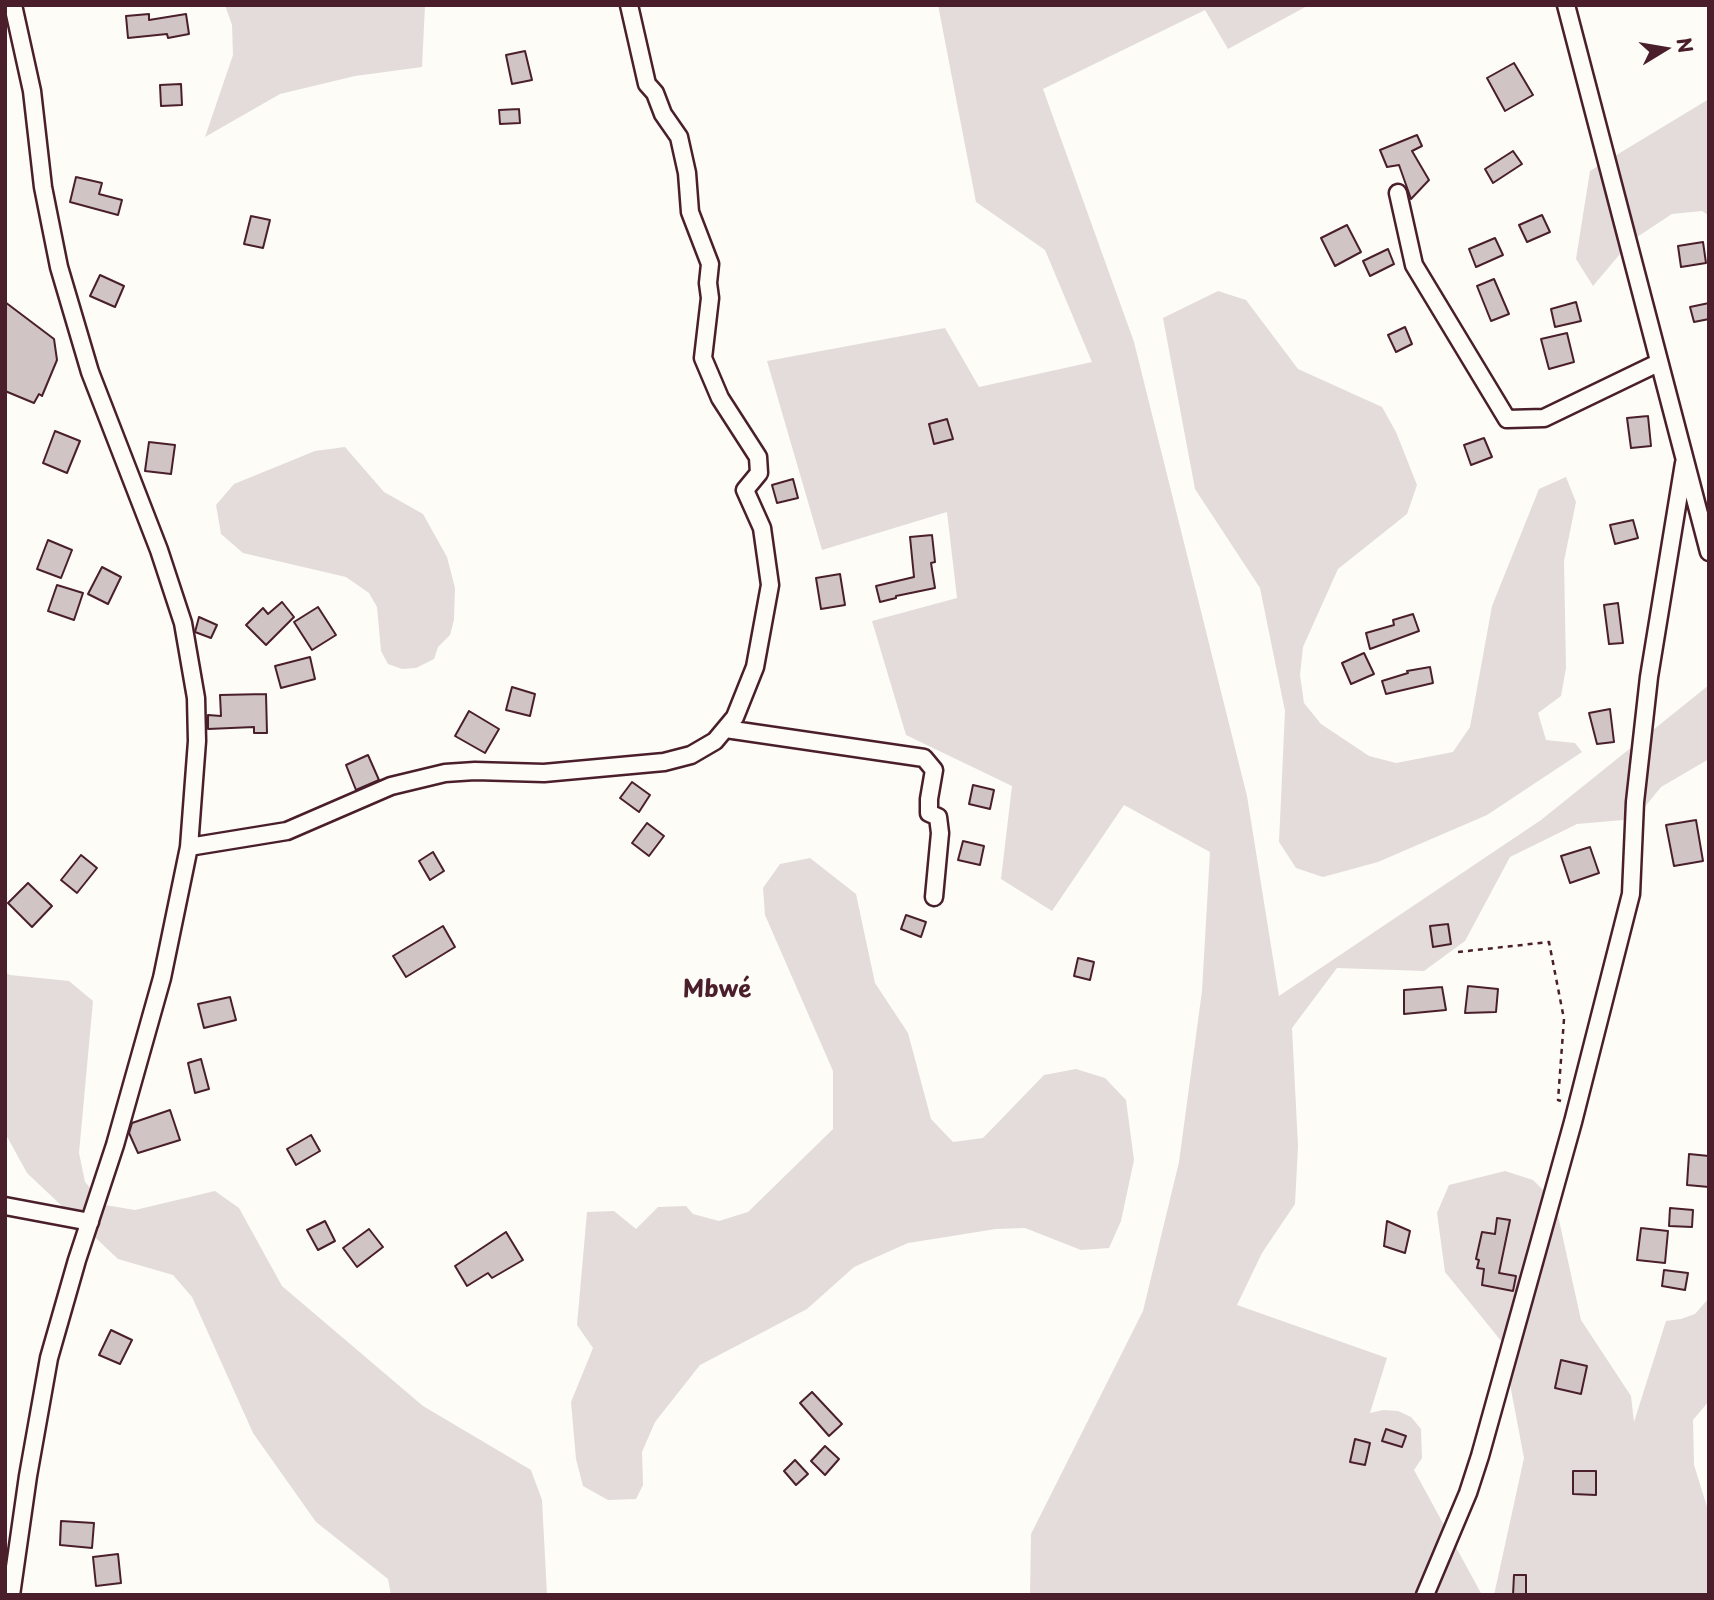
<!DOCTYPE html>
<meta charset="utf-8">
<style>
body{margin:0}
#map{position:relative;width:1714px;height:1600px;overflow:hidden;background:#fdfcf7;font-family:"Playpen Sans",sans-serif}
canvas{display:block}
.frame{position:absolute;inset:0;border:7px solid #4a1f2b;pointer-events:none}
.north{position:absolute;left:1630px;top:14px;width:70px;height:70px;-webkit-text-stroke:5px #fdfcf7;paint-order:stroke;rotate:79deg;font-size:19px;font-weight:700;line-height:28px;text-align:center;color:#4a1f2b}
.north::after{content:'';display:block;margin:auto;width:24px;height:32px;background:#4a1f2b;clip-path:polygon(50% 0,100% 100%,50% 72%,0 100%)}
</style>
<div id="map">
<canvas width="1714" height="1600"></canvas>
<div class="frame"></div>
<div class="north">N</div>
</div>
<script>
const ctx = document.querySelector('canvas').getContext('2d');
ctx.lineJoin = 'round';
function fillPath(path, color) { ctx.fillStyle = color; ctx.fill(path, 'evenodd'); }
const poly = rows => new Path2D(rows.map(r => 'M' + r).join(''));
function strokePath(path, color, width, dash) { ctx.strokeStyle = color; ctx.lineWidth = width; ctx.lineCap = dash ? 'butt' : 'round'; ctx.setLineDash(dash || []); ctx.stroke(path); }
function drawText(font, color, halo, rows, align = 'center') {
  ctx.font = font + ' "Playpen Sans",sans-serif'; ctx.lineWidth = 5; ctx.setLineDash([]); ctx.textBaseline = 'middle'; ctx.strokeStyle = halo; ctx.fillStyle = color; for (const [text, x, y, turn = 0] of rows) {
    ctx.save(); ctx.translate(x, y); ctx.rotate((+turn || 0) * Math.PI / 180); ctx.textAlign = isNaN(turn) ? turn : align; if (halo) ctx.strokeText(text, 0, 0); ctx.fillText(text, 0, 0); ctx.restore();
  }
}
fillPath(poly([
 [225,5,425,5,422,67,355,76,280,94,205,137,233,55,232,25],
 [938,5,1309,5,1228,49,1205,10,1043,89,1134,342,1247,796,1279,996,1541,820,1709,685,1709,759,1661,787,1635,819,1577,824,1510,857,1465,941,1424,971,1337,968,1292,1028,1298,1146,1295,1204,1262,1253,1237,1305,1387,1358,1370,1413,1383,1410,1398,1411,1411,1417,1421,1429,1422,1458,1414,1470,1482,1595,1030,1595,1031,1534,1143,1311,1179,1162,1202,991,1210,852,1124,805,1052,911,1001,879,1012,786,906,735,872,621,957,598,947,512,822,550,767,361,945,328,979,387,1092,362,1045,250,976,202],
 [1709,99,1709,216,1702,211,1672,214,1631,241,1593,286,1576,259,1590,171],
 [1218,291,1246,300,1298,369,1382,407,1396,432,1417,485,1407,514,1338,569,1303,647,1300,675,1304,703,1321,724,1369,756,1396,763,1453,752,1470,727,1492,606,1539,489,1566,477,1576,502,1564,561,1566,668,1561,696,1538,713,1546,740,1575,743,1582,752,1487,815,1378,862,1323,877,1296,868,1279,842,1285,711,1260,588,1195,489,1163,318],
 [345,447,384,492,423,514,447,557,455,588,454,620,450,635,438,647,434,659,416,668,402,669,388,664,381,651,377,607,369,593,346,577,243,553,221,534,216,505,234,484,315,451],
 [810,858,856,894,875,983,908,1033,931,1119,953,1142,983,1138,1044,1075,1076,1069,1105,1078,1126,1100,1134,1160,1121,1221,1109,1248,1081,1250,1025,1228,996,1229,908,1243,854,1267,807,1309,700,1365,655,1422,642,1452,643,1485,636,1499,608,1500,583,1486,576,1459,571,1402,593,1348,577,1325,587,1212,614,1211,636,1229,658,1207,686,1206,693,1214,719,1221,748,1212,833,1129,833,1071,765,915,763,888,780,864],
 [5,972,10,975,69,981,93,1001,79,1153,85,1182,105,1205,135,1210,215,1191,239,1208,282,1286,423,1406,531,1470,542,1500,547,1595,391,1595,388,1579,316,1522,253,1433,192,1297,173,1275,118,1259,27,1173,5,1133],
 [1505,1171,1533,1180,1555,1202,1581,1320,1631,1396,1634,1422,1666,1321,1681,1319,1695,1314,1709,1298,1709,1401,1693,1420,1694,1465,1709,1513,1709,1595,1494,1595,1524,1458,1502,1342,1445,1272,1437,1213,1449,1185]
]), '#e3dcda');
const building = poly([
 [149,14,149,20,186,14,189,34,168,38,167,34,128,38,126,16,149,14],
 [525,51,532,80,512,84,506,55,525,51],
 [1514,63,1533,95,1505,111,1487,78,1514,63],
 [181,84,182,105,161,106,160,85,181,84],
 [519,109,520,123,500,124,499,110,519,109],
 [1417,135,1422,146,1412,151,1429,180,1411,199,1399,165,1387,167,1380,150,1417,135],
 [1513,151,1522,164,1493,183,1485,169,1513,151],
 [76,177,102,183,99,194,122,200,118,215,70,202,76,177],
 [1542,215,1550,232,1527,242,1519,225,1542,215],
 [251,216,270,220,263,248,244,244,251,216],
 [1347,225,1361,252,1335,266,1321,238,1347,225],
 [1495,238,1503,255,1476,267,1469,249,1495,238],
 [1703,242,1706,263,1681,267,1678,246,1703,242],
 [1388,249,1394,264,1370,276,1363,261,1388,249],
 [100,275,124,286,115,307,90,296,100,275],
 [1494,279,1509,314,1491,321,1477,286,1494,279],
 [5,302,54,339,57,360,42,396,39,394,34,403,5,391,5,302],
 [1576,302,1581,321,1555,327,1551,309,1576,302],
 [1709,303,1709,319,1694,322,1690,307,1709,303],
 [1405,327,1412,344,1396,352,1388,335,1405,327],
 [1567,333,1574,362,1549,369,1541,339,1567,333],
 [1648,416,1651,446,1631,448,1627,418,1648,416],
 [947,419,953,439,934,444,929,424,947,419],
 [55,431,80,441,67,473,43,463,55,431],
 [1484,438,1492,457,1471,465,1464,445,1484,438],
 [149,442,175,445,171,474,145,471,149,442],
 [793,479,798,498,777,503,772,485,793,479],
 [1633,520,1638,538,1615,544,1610,525,1633,520],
 [932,535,935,562,931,563,935,588,896,596,896,598,880,602,876,586,914,577,910,537,932,535],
 [48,540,72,550,61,578,37,569,48,540],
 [102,567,121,577,108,604,88,594,102,567],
 [840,574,845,605,821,609,816,578,840,574],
 [57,585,83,593,74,620,48,611,57,585],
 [282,602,294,617,266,645,246,625,263,608,268,614,282,602],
 [1618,603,1623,643,1609,644,1604,605,1618,603],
 [318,607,336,635,312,650,294,622,318,607],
 [1413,614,1419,631,1370,649,1366,633,1394,625,1393,620,1413,614],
 [199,617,217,625,211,638,195,632,199,617],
 [1364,653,1374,674,1351,684,1342,663,1364,653],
 [310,657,315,679,281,688,275,666,310,657],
 [1430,667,1433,683,1386,694,1382,681,1408,673,1407,671,1430,667],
 [512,687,535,694,530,716,506,710,512,687],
 [266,694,267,733,254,733,254,727,208,729,208,715,221,716,220,695,266,694],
 [1610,709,1614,742,1597,744,1589,713,1610,709],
 [469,711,499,729,485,753,455,736,469,711],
 [368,755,379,780,356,790,346,765,368,755],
 [632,782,650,795,639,812,620,798,632,782],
 [973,785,994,790,990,809,969,804,973,785],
 [1696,820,1703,861,1674,866,1666,825,1696,820],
 [647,823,664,836,649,856,632,843,647,823],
 [963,841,984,846,980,865,958,860,963,841],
 [1590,847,1599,873,1570,883,1561,856,1590,847],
 [433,852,444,871,430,880,419,861,433,852],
 [81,855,97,868,77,893,61,880,81,855],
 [28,883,52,906,32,927,8,903,28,883],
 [906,915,926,922,921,937,901,929,906,915],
 [1448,924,1451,944,1433,947,1430,926,1448,924],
 [443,926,455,947,406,977,393,956,443,926],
 [1078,958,1094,962,1090,980,1074,976,1078,958],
 [1468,986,1498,989,1496,1012,1465,1013,1468,986],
 [1442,987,1446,1010,1404,1014,1404,990,1442,987],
 [230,997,236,1020,204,1028,198,1004,230,997],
 [201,1059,209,1089,195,1093,188,1063,201,1059],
 [170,1110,180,1140,138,1153,129,1133,132,1123,170,1110],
 [311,1135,320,1151,296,1165,287,1149,311,1135],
 [1689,1154,1709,1156,1709,1187,1687,1185,1689,1154],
 [1670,1208,1693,1210,1692,1227,1669,1226,1670,1208],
 [1497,1218,1510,1220,1499,1273,1516,1276,1513,1291,1482,1285,1484,1269,1477,1268,1479,1260,1476,1259,1482,1232,1495,1234,1497,1218],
 [325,1221,335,1241,318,1250,307,1230,325,1221],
 [1387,1221,1410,1231,1405,1253,1384,1246,1387,1221],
 [1641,1228,1668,1231,1665,1263,1637,1260,1641,1228],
 [369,1229,383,1247,357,1267,343,1248,369,1229],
 [506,1232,523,1260,492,1278,488,1273,467,1286,455,1266,506,1232],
 [1664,1270,1688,1273,1685,1290,1662,1286,1664,1270],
 [111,1330,132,1340,120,1364,99,1355,111,1330],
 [1561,1360,1587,1366,1581,1394,1555,1388,1561,1360],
 [812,1392,842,1424,829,1436,800,1403,812,1392],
 [1386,1429,1406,1436,1402,1447,1382,1441,1386,1429],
 [1355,1439,1370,1443,1365,1465,1350,1462,1355,1439],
 [825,1446,839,1459,825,1475,811,1461,825,1446],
 [795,1460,808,1474,796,1485,784,1471,795,1460],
 [1573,1471,1596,1471,1596,1495,1573,1494,1573,1471],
 [61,1521,94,1523,92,1548,60,1545,61,1521],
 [118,1554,121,1583,96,1586,93,1557,118,1554],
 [1514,1575,1526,1575,1526,1595,1513,1595,1514,1575]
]);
fillPath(building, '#d0c5c4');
strokePath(building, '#4a1f2b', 2);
const minor = poly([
 [1566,5,1709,552],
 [1398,193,1414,265,1507,419,1544,418,1658,363],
 [726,729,924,758,934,770,929,799,929,813,938,817,940,833,934,897],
 [189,847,287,831,391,786,445,773,475,771,544,773,664,762,691,755,715,741,735,717,755,667,770,585,762,528,745,490,759,473,758,457,720,398,703,358,710,298,708,283,710,264,690,212,687,173,679,137,663,114,655,93,647,84,629,5],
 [5,1206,90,1222],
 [11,1595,28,1476,49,1358,77,1260,115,1145,162,978,189,847,197,741,196,698,183,623,159,550,90,372,59,267,43,187,32,91,13,5],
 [1425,1595,1468,1493,1480,1456,1573,1122,1631,894,1635,802,1649,677,1684,463]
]);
strokePath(minor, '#4a1f2b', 21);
strokePath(poly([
 [1458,952,1549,942,1564,1019,1558,1100,1561,1101]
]), '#4a1f2b', 2.5, [5, 5]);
strokePath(minor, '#fdfcf7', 16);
drawText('bold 24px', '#4a1f2b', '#fdfcf7', [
 ["Mbwé",717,990]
]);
</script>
